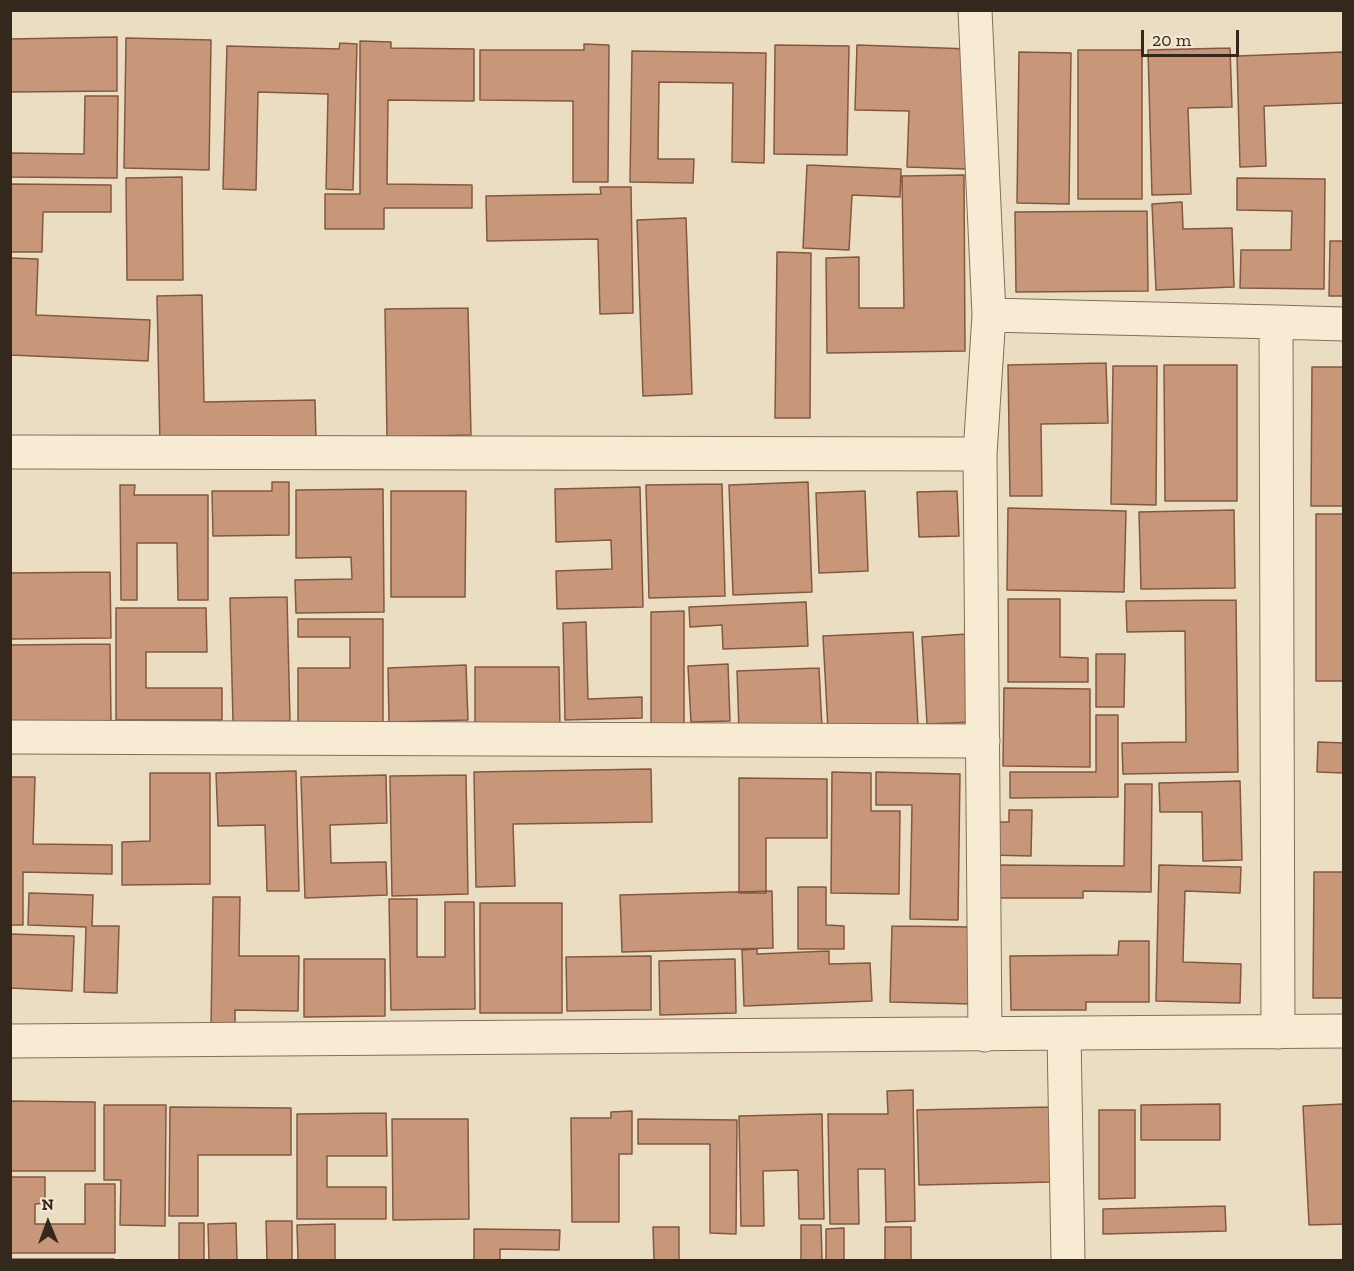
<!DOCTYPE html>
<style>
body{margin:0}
#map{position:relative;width:1354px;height:1271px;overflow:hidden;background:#ebddc1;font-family:"Zilla Slab",serif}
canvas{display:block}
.frame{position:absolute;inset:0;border:12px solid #34281d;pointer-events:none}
.north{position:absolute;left:18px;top:1193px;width:60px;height:60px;-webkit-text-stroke:4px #f3e8d1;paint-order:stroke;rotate:359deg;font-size:16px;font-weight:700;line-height:24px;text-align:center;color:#34281d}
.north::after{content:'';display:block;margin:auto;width:21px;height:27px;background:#34281d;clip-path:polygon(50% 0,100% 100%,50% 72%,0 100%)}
.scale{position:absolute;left:1141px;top:30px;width:98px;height:27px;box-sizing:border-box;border:3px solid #34281d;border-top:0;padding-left:8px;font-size:18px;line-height:21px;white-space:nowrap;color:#34281d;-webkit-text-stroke:4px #f3e8d1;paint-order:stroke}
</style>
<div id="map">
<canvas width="1354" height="1271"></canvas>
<div class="frame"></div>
<div class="north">N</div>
<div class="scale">20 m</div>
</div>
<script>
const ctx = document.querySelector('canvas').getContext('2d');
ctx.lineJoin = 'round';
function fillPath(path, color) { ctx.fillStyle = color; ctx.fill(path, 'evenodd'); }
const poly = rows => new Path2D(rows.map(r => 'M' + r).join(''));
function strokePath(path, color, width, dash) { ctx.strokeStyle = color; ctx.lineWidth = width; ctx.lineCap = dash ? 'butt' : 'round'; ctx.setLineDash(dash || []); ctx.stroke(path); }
const building = poly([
 [117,37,117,91,10,92,10,39,117,37],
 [126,38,211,40,209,170,124,168,126,38],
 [360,41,391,42,391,48,474,49,474,101,388,100,387,184,472,185,472,208,384,208,384,229,325,229,325,194,360,194,360,41],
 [340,43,357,44,353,190,326,189,328,94,258,92,256,190,223,189,227,46,339,49,340,43],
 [584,44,609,45,608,182,573,182,573,101,480,100,480,50,584,50,584,44],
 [775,45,849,46,847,155,774,154,775,45],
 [857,45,970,49,966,169,907,167,909,111,855,110,857,45],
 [1230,48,1232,107,1188,108,1191,194,1152,195,1148,50,1230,48],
 [1078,50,1142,50,1142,199,1078,199,1078,50],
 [632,51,766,53,764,163,732,162,733,83,659,82,658,159,694,159,693,183,630,182,632,51],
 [1019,52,1071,53,1069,204,1017,203,1019,52],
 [1344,52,1344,103,1264,106,1266,166,1240,167,1237,56,1344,52],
 [85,96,118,96,117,178,10,177,10,153,84,154,85,96],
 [807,165,901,169,900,197,852,195,849,250,803,248,807,165],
 [964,175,965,351,827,353,826,258,859,257,859,308,904,308,902,176,964,175],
 [182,177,183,280,127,280,126,178,182,177],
 [1237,178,1325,179,1324,289,1240,288,1241,250,1291,250,1292,211,1237,210,1237,178],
 [10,184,111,185,111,212,43,212,42,252,10,252,10,184],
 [600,187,631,187,633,313,600,314,598,239,487,241,486,196,601,194,600,187],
 [1182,202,1183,229,1232,228,1234,287,1156,290,1152,204,1182,202],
 [1147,211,1148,291,1016,292,1015,212,1147,211],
 [686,218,692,394,643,396,637,220,686,218],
 [1330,241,1344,241,1344,296,1329,296,1330,241],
 [777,252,811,253,810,418,775,418,777,252],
 [10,258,38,259,36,315,150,320,148,361,10,355,10,258],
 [202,295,204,402,315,400,316,441,160,444,157,296,202,295],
 [468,308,471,435,387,437,385,309,468,308],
 [1106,363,1108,423,1041,424,1042,496,1010,496,1008,365,1106,363],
 [1164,365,1237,365,1237,501,1165,501,1164,365],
 [1113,366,1157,366,1156,505,1111,504,1113,366],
 [1312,367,1344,367,1344,506,1311,506,1312,367],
 [272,482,289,482,289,535,213,536,212,491,272,491,272,482],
 [808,482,812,592,733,595,729,485,808,482],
 [722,484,725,596,649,598,646,485,722,484],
 [120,485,135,485,134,495,208,495,208,600,178,600,177,543,137,543,137,600,121,600,120,485],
 [640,487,643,607,557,609,556,571,612,569,611,540,556,542,555,489,640,487],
 [383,489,384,612,296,613,295,580,352,579,351,557,296,558,296,490,383,489],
 [391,491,466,491,465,597,391,597,391,491],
 [865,491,868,571,819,573,816,493,865,491],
 [957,491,959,536,919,537,917,492,957,491],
 [1008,508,1126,511,1124,592,1007,590,1008,508],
 [1234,510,1235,588,1141,589,1139,512,1234,510],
 [1316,514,1344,514,1344,681,1316,681,1316,514],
 [110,572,111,638,10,639,10,573,110,572],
 [287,597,290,721,233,722,230,598,287,597],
 [1008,599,1060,599,1060,657,1088,658,1088,682,1008,682,1008,599],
 [1236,600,1238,772,1123,774,1122,743,1186,742,1185,631,1127,632,1126,601,1236,600],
 [806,602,808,646,723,649,722,625,690,627,689,607,806,602],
 [116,608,206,608,207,652,146,652,146,688,222,688,222,720,116,720,116,608],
 [684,611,684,724,651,725,651,612,684,611],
 [298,619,383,619,383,723,298,723,298,668,350,668,350,637,298,637,298,619],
 [586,622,588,699,642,697,642,718,565,720,563,623,586,622],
 [913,632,918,726,828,730,823,636,913,632],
 [967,634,973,722,927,724,922,637,967,634],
 [110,644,111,722,10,724,10,645,110,644],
 [1096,654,1125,654,1124,707,1096,707,1096,654],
 [728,664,730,721,691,722,688,666,728,664],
 [466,665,468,720,389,722,388,668,466,665],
 [475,667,559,667,560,731,475,732,475,667],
 [819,668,822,728,739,731,737,671,819,668],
 [1004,688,1090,689,1090,767,1003,766,1004,688],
 [1096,715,1118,715,1118,797,1010,798,1010,772,1096,772,1096,715],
 [1318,742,1344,743,1344,773,1317,772,1318,742],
 [651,769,652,822,513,824,515,886,476,887,474,772,651,769],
 [296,771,299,891,267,891,265,825,218,826,216,773,296,771],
 [832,772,871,773,871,811,900,811,899,894,831,893,832,772],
 [876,772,960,774,958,920,910,919,912,805,876,805,876,772],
 [150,773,210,773,210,884,122,885,122,842,150,841,150,773],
 [386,775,387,823,330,825,331,863,386,862,387,895,305,898,301,777,386,775],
 [466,775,468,894,392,896,390,776,466,775],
 [10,777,35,777,33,844,112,845,112,874,23,872,23,925,10,925,10,777],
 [739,778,827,779,827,838,766,838,766,893,739,893,739,778],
 [1240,781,1242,860,1203,861,1202,812,1160,812,1159,783,1240,781],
 [1125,784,1152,784,1151,892,1083,891,1083,898,994,898,994,865,1124,866,1125,784],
 [1009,810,1032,810,1031,856,989,855,990,822,1009,822,1009,810],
 [1159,865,1241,867,1240,893,1185,891,1183,962,1241,964,1240,1003,1156,1001,1159,865],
 [1314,872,1344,872,1344,998,1313,998,1314,872],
 [798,887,826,887,826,925,844,926,844,949,798,949,798,887],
 [772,891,773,948,622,952,620,895,772,891],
 [29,893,93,895,92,926,119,926,117,993,84,992,86,927,28,925,29,893],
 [213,897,240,897,239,956,299,956,298,1011,235,1010,235,1027,211,1027,213,897],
 [389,899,417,899,417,957,445,957,445,902,474,902,475,1009,391,1010,389,899],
 [480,903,562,903,562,1013,480,1013,480,903],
 [892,926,974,927,973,1004,890,1002,892,926],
 [10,934,74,936,72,991,10,988,10,934],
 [1119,941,1149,941,1149,1002,1086,1002,1086,1010,1011,1010,1010,956,1118,955,1119,941],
 [757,949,757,954,829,951,829,964,870,963,872,1001,744,1006,742,950,757,949],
 [651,956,651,1010,567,1011,566,957,651,956],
 [304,959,385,959,385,1016,304,1017,304,959],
 [735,959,736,1013,660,1015,659,961,735,959],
 [913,1090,915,1221,886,1222,885,1169,858,1169,859,1224,830,1224,828,1114,888,1114,887,1091,913,1090],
 [10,1101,95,1102,95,1171,10,1171,10,1101],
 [1220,1104,1220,1140,1141,1140,1141,1105,1220,1104],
 [1344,1104,1344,1224,1309,1225,1303,1106,1344,1104],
 [104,1105,166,1105,165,1226,120,1225,121,1180,104,1180,104,1105],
 [170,1107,291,1108,291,1155,198,1155,198,1216,169,1216,170,1107],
 [1049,1107,1051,1182,919,1185,917,1110,1049,1107],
 [1099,1110,1135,1110,1135,1198,1099,1199,1099,1110],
 [632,1111,632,1154,619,1154,619,1222,572,1222,571,1118,611,1118,611,1112,632,1111],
 [386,1113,387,1156,327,1156,327,1187,386,1187,386,1219,297,1219,297,1114,386,1113],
 [822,1114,824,1219,799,1219,798,1170,763,1171,764,1226,741,1226,739,1116,822,1114],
 [392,1119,468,1119,469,1219,393,1220,392,1119],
 [638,1119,737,1120,736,1234,710,1233,710,1144,638,1144,638,1119],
 [10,1177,45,1177,45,1203,35,1204,35,1224,85,1224,85,1184,115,1184,115,1253,10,1253,10,1177],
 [1225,1206,1226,1231,1103,1234,1103,1209,1225,1206],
 [266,1221,292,1221,292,1260,267,1260,266,1221],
 [179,1223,204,1223,204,1260,179,1260,179,1223],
 [236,1223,237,1260,209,1260,208,1224,236,1223],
 [335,1224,335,1260,298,1260,297,1225,335,1224],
 [801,1225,821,1225,822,1260,801,1260,801,1225],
 [653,1227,679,1227,679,1260,654,1260,653,1227],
 [885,1227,911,1227,911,1260,885,1260,885,1227],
 [844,1228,844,1260,826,1260,826,1229,844,1228],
 [474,1229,560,1230,559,1250,500,1249,500,1260,474,1260,474,1229],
 [10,1259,114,1259,114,1260,10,1260,10,1259]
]);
fillPath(building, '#c89779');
strokePath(building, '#825841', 1.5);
const minor = poly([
 [975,10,989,315,1276,322],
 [10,452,980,454,989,315],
 [980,454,985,1035],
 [10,737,983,741],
 [1278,1032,1276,322,1344,324],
 [1064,1034,1068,1260],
 [10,1041,1344,1031]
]);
strokePath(minor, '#846e5a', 35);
strokePath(minor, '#f7ebd4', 33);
</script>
